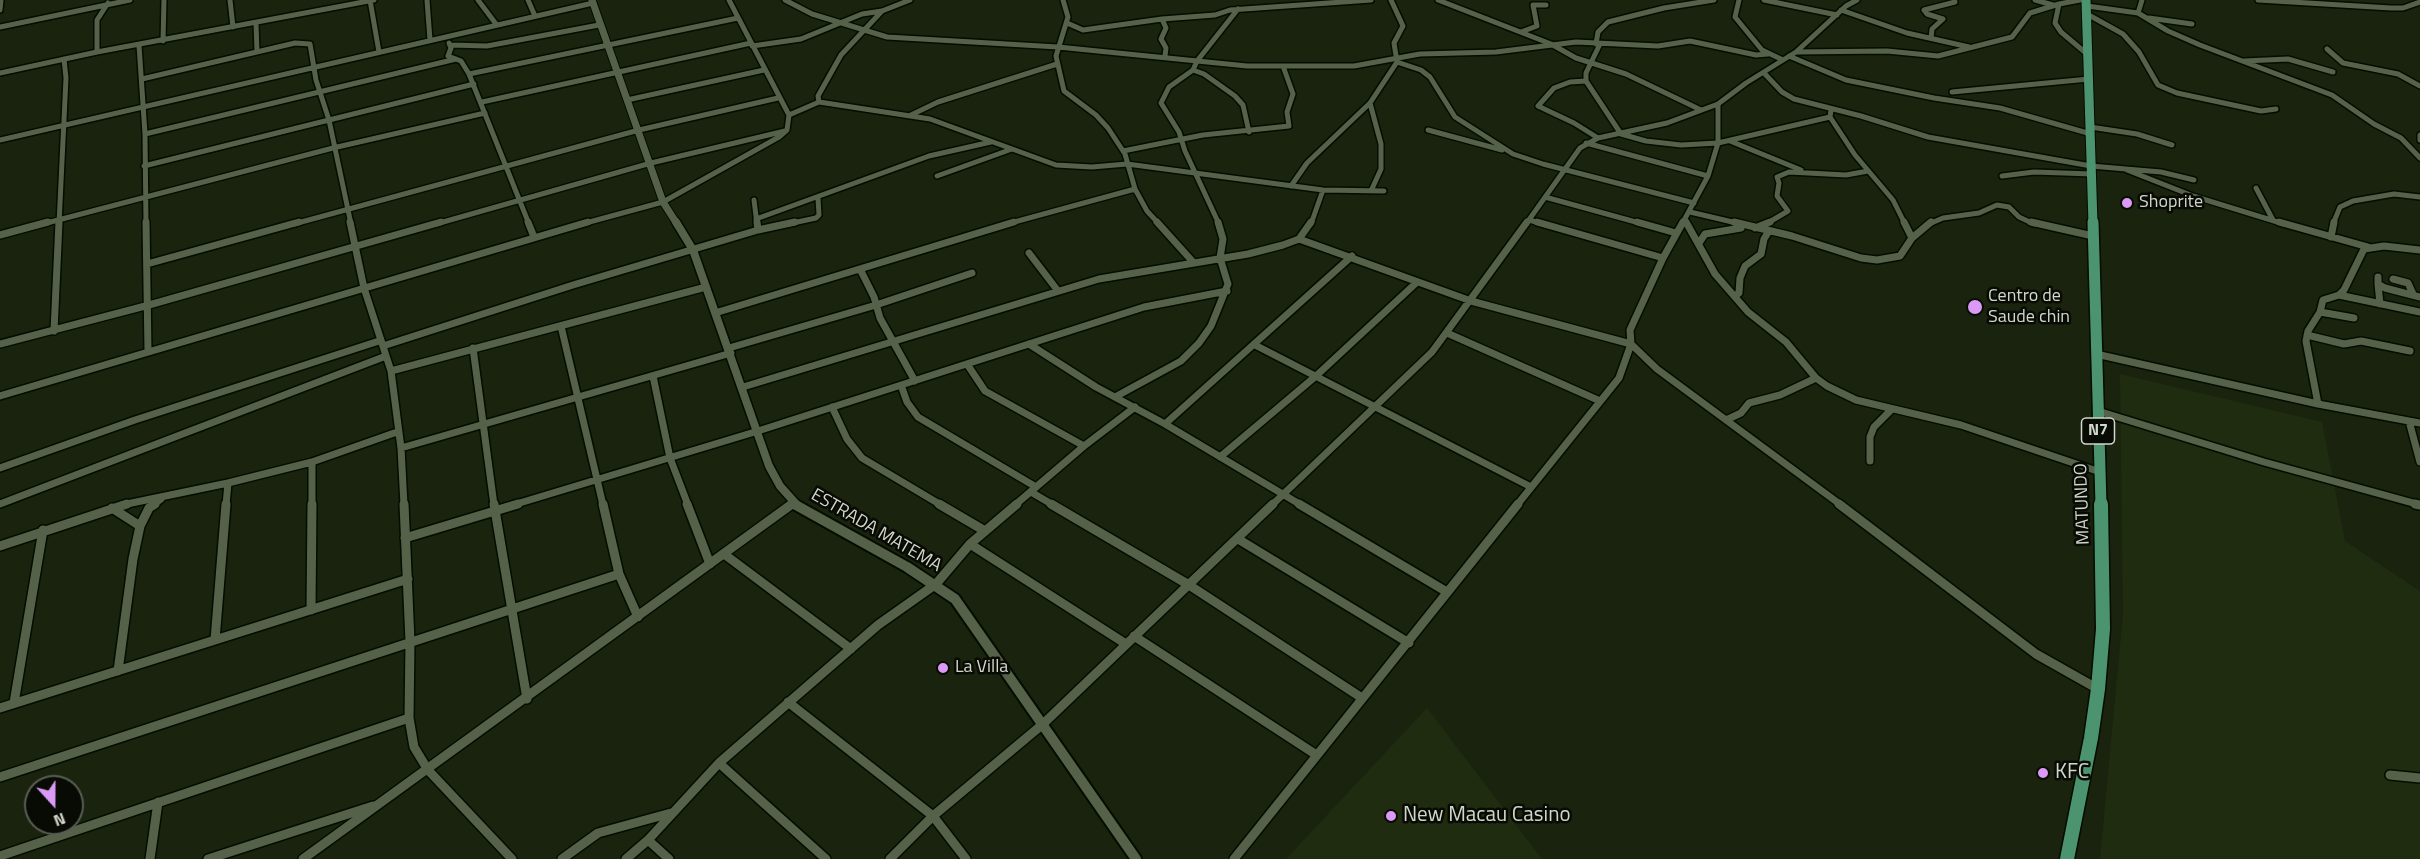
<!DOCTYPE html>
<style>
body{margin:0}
#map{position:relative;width:2420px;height:859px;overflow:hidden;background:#1a230e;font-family:"Titillium Web",sans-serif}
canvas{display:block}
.north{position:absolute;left:24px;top:775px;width:60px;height:60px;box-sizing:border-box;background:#070b04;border:2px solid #585d54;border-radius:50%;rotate:159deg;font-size:16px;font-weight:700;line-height:24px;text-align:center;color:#d1d8cb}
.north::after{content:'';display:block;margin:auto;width:21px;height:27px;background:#da9af6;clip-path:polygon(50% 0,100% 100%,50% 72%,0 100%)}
</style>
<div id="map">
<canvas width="2420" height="859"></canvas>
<div class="north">N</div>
</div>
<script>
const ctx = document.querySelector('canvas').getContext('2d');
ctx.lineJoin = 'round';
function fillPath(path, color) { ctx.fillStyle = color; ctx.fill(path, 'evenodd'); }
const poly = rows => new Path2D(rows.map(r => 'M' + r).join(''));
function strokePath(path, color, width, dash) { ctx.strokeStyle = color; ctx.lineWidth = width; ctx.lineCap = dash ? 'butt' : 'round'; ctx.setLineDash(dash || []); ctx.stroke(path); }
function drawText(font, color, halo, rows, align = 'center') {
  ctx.font = font + ' "Titillium Web",sans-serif'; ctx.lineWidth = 5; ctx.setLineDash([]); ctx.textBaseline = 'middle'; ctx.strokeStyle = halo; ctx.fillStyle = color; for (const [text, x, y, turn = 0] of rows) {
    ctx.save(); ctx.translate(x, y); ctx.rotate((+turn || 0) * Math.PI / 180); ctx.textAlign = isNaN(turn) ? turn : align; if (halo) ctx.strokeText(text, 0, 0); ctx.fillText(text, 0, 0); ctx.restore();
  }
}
fillPath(poly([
 [2120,374,2322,422,2345,541,2420,591,2420,859,2100,859,2123,615],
 [1427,708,1542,859,1286,859]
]), '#202c10');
const minorFar2 = poly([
 [230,0,233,27],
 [370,0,379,52],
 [427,0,430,40],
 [478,0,496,24],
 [528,0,535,16],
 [785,0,812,14,887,37,1058,47,1247,66,1354,66,1420,54,1496,52,1576,42,1658,46,1690,41,1756,55,1768,54],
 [1063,0,1068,17,1056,56,1064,91,1096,115,1108,128,1125,154,1135,189,1147,211,1159,224],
 [1438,0,1551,44,1576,58,1626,74,1701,110],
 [1739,0,1735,17,1762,50,1783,60],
 [1764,0,1837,15],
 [2035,0,2053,5],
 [2080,0,2059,4,2055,23,2061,32,2087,54],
 [2258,0,2391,8,2403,8,2420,2],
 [2087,6,2138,13,2168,31,2200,45,2332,95,2374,124,2401,138,2420,158],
 [0,10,1,0],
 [1841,10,1907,33,1969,47],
 [2138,13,2142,0],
 [2087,14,2123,34,2139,52,2158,85,2177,93,2261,111,2276,109],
 [2149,18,2192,24],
 [1162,19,1166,28,1161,39,1166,48,1165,56],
 [256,23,257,52],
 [1067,23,1083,30,1162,19,1215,15,1230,10,1371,0],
 [0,27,130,0],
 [1521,32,1537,26,1533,5,1546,5],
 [1931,38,1932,29,1943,19,1927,14,1924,10,1955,2],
 [163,41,164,0],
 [449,43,451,48,448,56,461,61,469,74],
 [1596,44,1598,32,1608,22,1664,8,1714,0],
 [1600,44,1586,73,1586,81,1621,134,1646,141,1681,145,1718,143,1830,117],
 [139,45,145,134,146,224],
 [451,45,487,46,599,25],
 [752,46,801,39,862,14,882,11,910,0],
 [2327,49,2343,63,2398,74,2420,86],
 [97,52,97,20,108,3],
 [1796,52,1887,51,1938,56,2012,37,2030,13,2059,4],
 [1789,56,1846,80,1934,98,2000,108,2091,134],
 [2244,61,2288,59,2333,72],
 [1397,62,1421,70,1430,77,1455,117,1513,154,1543,164,1694,203],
 [1193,70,1204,74,1235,96,1243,105,1249,132],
 [0,73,97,52,374,0],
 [1764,73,1782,92,1794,99,1861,116,1928,137,2091,166,2161,172,2194,180],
 [142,79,295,43,310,44,316,80,329,120,351,224],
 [1586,81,1570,82,1554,88,1538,106,1574,123,1598,138],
 [1952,92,2089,79],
 [627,100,764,70],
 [482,102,751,43],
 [819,102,818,96,841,55,882,11],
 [1370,103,1381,144,1381,169,1371,191],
 [1831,110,1830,117,1855,155,1893,200,1905,224],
 [789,115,819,102,930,119,1056,165,1092,167,1127,164,1323,190,1384,191],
 [911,115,938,102,1057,64],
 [2090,127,2137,134,2172,145],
 [1428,130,1502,150],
 [145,134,456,59],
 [2420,135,2420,140],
 [0,140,593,3],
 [1730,141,1801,170],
 [1586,143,1708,176],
 [1123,151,1203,135,1289,126,1287,112,1293,94,1283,66],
 [144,166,474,84],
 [2127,170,2193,196,2284,224],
 [937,176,1012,149],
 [2002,176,2034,172,2092,174],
 [1291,186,1307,163,1370,103,1397,62,1394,43,1403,26,1391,0],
 [2256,188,2273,220],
 [1545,197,1643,224],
 [754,200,757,224],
 [1690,212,1741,224],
 [756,219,929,156,991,142],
 [1529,220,1543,224],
 [1685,220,1687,224],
 [43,224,333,148,485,113],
 [59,224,66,78,64,59],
 [294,224,639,130,778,98],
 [436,224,651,163,785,131],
 [529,224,469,74,738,18],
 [582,224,663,202,779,137,787,130,789,115,729,0],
 [788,224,816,218,819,215,818,198],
 [1007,224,1135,189],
 [1219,224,1185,151,1179,132,1161,103,1169,87,1193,70,1197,61,1238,9],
 [1311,224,1323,190],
 [1526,224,1580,148,1598,138,1667,123,1718,104,1746,83,1796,52,1846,6,1857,0],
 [1682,224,1708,176,1718,143,1718,104],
 [1766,224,1788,211,1777,196,1779,183,1777,177,1789,172,1846,175,1868,171],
 [1929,224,1943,218,1979,213,1997,205,2009,207,2019,217,2034,224],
 [2333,224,2340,207,2353,201,2394,194,2420,197]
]);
const minorFar1 = poly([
 [146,222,148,351],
 [350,222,364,288,391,371,401,448,404,505],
 [528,222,534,237],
 [757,222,758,230],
 [1157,222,1193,262],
 [1537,222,1663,258],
 [1637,222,1676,233],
 [1686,222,1715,274,1748,312,1786,342,1816,378,1827,386,1856,400,1961,425,2100,472],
 [1734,222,1792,236,1861,258,1877,260,1900,256,1912,238,1904,222],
 [2031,222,2093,236],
 [2279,222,2368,247],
 [1755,228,1770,222],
 [0,235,48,222],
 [2331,237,2334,222],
 [1912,238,1931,222],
 [1299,239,1471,301,1631,344,1657,369,1841,505],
 [1699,243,1705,234,1741,228],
 [1029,253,1058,291],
 [147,264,299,222],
 [860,269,874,297,880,318,915,381],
 [2378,277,2378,284,2385,288,2420,297],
 [2393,279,2408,283,2413,294],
 [2378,284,2380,304],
 [2339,295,2420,312],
 [1735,296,1739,293,1740,278,1745,266,1761,254,1764,239,1769,231],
 [2320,312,2354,318],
 [715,313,1014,222],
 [561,326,603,505],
 [54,331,59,222],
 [1447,333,1600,401],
 [2307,335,2344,344,2361,341,2410,351],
 [0,344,149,305,441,222],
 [1029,344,1096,387,1165,424,1301,505],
 [1255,345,1531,487],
 [383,346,573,285,758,230,795,222],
 [473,348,494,505],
 [729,348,876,305,972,273],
 [2096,354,2318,404,2420,423],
 [967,364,985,391,1084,446],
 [391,371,706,287],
 [653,376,670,458,688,505],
 [901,385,907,402,918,417,1036,487],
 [743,387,1099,279,1248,254,1283,245,1299,239,1311,222],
 [0,396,588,222],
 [1115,397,1181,361,1199,343,1211,326,1228,284,1220,258,1223,239,1218,222],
 [2318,404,2306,341,2308,331,2320,312,2323,300,2339,295,2344,290,2364,249,2384,246,2420,250],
 [832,407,847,439,862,458,941,505],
 [2098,411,2264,462,2420,505],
 [1726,420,1741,413,1749,403,1780,395,1816,378],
 [2409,421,2420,462],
 [1165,424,1352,256],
 [401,448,731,353],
 [1220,457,1316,376,1416,283],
 [1870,461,1870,437,1874,427,1891,410],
 [0,468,135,420,379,341],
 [1031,492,1053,505],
 [0,504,386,356],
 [122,505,228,483,312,462,397,432],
 [153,505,161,499],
 [226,505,228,483],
 [312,505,312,462],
 [513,505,758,431,1144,307,1227,291],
 [790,505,793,503],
 [1015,505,1084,446,1135,407],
 [1272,505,1432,352,1527,222],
 [1517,505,1619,378,1631,344,1630,330,1663,258,1683,222]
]);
const minor = poly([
 [404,504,410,642,409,718,414,747,428,770,512,859],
 [494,504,527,699],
 [603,504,619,574,638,617],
 [687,504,710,564],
 [939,504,985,531],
 [1051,504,1189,585,1362,698],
 [1299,504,1447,592],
 [1839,504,2036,654,2098,689],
 [2415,504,2420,505],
 [112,508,140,526],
 [405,538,518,504],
 [1238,539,1409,643],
 [970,544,1126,644],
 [0,546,127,504],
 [724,554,851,649],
 [311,610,312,504],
 [1134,636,1315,754],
 [215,640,226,504],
 [118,671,133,559,140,526,149,508,155,504],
 [788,702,933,816,966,859],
 [14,703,43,530],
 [0,708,408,579],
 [719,763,826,859],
 [2390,775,2420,778],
 [0,777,619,574],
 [648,840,669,859],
 [0,856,409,718],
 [150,859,158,802],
 [208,859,373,806],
 [303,859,792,504],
 [562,859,598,833,671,813],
 [626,859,648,840,719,763,878,625,936,584,970,544,1017,504],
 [890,859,933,816,1043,724,1273,504],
 [1234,859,1518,504]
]);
const tertiaryFar2 = poly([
 [592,0,663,202,677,224]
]);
const tertiaryFar1 = poly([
 [676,222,693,250,769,466,780,486,797,505]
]);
const tertiary = poly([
 [794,504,907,567,955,599,1136,859]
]);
const primaryFar2 = poly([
 [2086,0,2093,224]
]);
const primaryFar1 = poly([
 [2093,222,2101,505]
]);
const primary = poly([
 [2067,859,2091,738,2098,689,2103,629,2101,504]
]);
strokePath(minorFar2, '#050c00', 8);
strokePath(minorFar1, '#050c00', 10);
strokePath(minor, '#050c00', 12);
strokePath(tertiaryFar2, '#050c00', 9);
strokePath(tertiaryFar1, '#050c00', 11);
strokePath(tertiary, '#050c00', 14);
strokePath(primaryFar2, '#050c00', 11);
strokePath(primaryFar1, '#050c00', 14);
strokePath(primary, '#050c00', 17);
strokePath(minorFar2, '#56614a', 5);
strokePath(minorFar1, '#56614a', 7);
strokePath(minor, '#56614a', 9);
strokePath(tertiaryFar2, '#56614a', 7);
strokePath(tertiaryFar1, '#56614a', 8);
strokePath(tertiary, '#56614a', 10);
strokePath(primaryFar2, '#4c936f', 9);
strokePath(primaryFar1, '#4c936f', 11);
strokePath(primary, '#4c936f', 14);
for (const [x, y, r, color] of [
 [2127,203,6,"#da9af6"],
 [1975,307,8,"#da9af6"],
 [943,668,6,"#da9af6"],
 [2043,773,6,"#da9af6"],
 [1391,816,6,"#da9af6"]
]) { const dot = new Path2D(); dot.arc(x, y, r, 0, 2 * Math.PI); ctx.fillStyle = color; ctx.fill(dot); strokePath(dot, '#070b04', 2); }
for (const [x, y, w] of [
 [2098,431,33]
]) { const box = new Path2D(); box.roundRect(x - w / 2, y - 13, w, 26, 4.5); ctx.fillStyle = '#070b04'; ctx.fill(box); strokePath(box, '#d1d8cb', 1.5); }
drawText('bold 16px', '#d1d8cb', null, [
 ["N7",2098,431]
]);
drawText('18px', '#d1d8cb', '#070b04', [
 ["Shoprite",2139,203],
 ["Centro de",1988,297],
 ["Saude chin",1988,318],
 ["La Villa",955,668]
], 'left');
drawText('18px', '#d1d8cb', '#070b04', [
 ["MATUNDO",2083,504,-92],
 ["ESTRADA MATEMA",876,531,30]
]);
drawText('21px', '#d1d8cb', '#070b04', [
 ["KFC",2055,773],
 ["New Macau Casino",1403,816]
], 'left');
</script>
